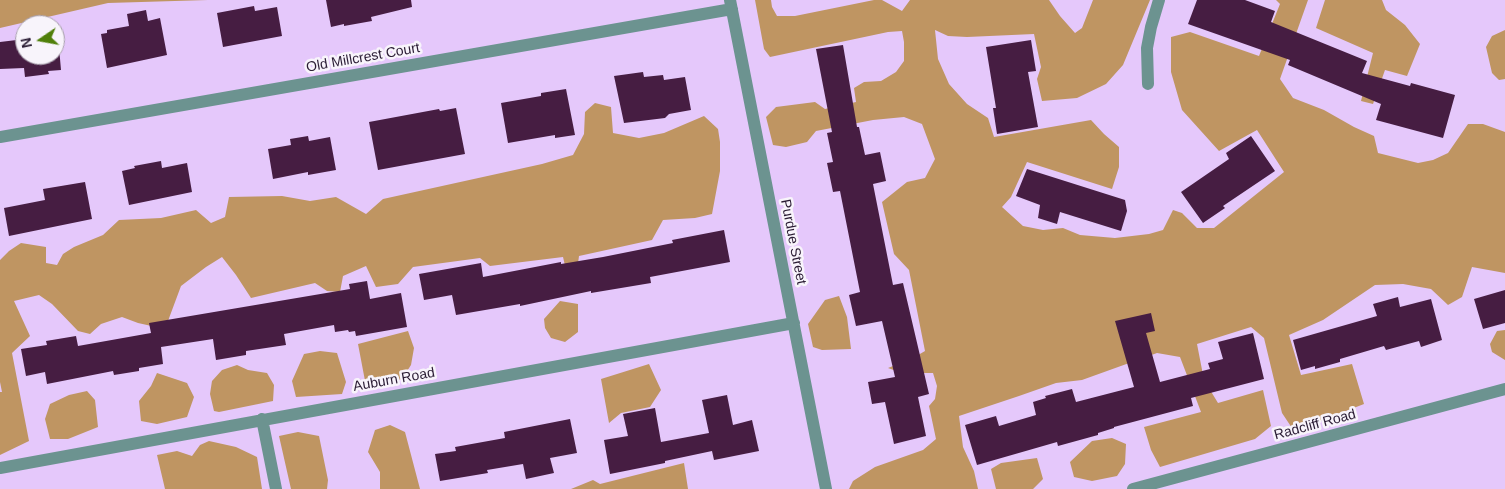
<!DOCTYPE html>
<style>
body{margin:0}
#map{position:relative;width:1505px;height:489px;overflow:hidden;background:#e5c8fb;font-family:Arial,sans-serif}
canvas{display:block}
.north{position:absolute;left:15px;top:15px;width:50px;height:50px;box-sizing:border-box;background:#f8f4fb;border:1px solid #a69eab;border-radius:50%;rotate:258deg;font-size:14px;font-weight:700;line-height:20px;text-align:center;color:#2a1c34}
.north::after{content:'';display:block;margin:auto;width:18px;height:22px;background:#507f0a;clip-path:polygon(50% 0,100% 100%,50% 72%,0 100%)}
</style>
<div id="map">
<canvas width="1505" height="489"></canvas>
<div class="north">N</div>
</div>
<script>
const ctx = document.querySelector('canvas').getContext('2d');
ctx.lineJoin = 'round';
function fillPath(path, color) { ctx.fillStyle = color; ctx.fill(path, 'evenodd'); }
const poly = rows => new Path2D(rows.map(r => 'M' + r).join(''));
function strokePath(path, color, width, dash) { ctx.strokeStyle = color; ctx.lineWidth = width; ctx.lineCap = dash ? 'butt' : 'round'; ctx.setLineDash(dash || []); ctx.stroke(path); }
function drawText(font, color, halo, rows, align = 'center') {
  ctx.font = font + ' Arial,sans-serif'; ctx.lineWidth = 5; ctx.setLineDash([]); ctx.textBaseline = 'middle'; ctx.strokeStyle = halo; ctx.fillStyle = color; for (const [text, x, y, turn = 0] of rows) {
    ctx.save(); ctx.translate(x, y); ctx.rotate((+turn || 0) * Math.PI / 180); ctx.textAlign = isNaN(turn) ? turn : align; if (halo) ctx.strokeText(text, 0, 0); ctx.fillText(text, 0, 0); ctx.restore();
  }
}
fillPath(poly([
 [0,0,208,0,108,3,0,28],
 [755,0,771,0,772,7,777,16,795,16,874,0,882,0,902,11,910,0,1049,0,1060,16,1075,33,1082,28,1093,0,1150,0,1123,65,1106,84,1077,98,1042,101,1037,79,1041,67,1034,34,967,37,948,36,935,30,938,59,949,84,967,104,988,118,994,137,1091,120,1104,134,1119,147,1119,167,1112,189,1027,162,1011,197,1002,207,1023,226,1043,230,1063,228,1080,235,1115,238,1149,234,1163,230,1173,210,1182,213,1197,228,1214,228,1284,172,1257,130,1219,151,1182,110,1171,72,1171,37,1190,32,1259,56,1280,4,1276,0,1308,0,1280,79,1293,98,1324,110,1354,127,1374,136,1378,153,1418,163,1433,160,1448,153,1468,124,1483,124,1505,132,1505,273,1472,267,1462,297,1448,305,1431,289,1403,284,1375,285,1323,320,1289,335,1301,375,1352,364,1364,404,1294,431,1282,413,1264,338,1251,327,1197,344,1204,380,1218,403,1263,390,1271,426,1255,439,1160,467,1151,450,1144,427,1201,412,1180,357,1157,353,1082,380,1056,383,1019,396,959,416,963,447,974,471,978,489,849,489,853,481,875,467,923,450,936,439,929,406,935,399,937,386,933,373,902,373,888,368,913,358,925,351,909,270,894,254,882,202,907,182,925,178,935,159,922,124,904,117,873,120,816,131,807,142,786,147,773,145,766,117,776,107,815,102,825,109,856,102,854,88,864,82,881,81,896,72,904,61,904,42,902,31,888,32,770,57,764,49],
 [1325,0,1382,0,1386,10,1405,25,1420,44,1407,76,1385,70,1373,104,1361,101,1373,53,1316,28],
 [1505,30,1505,79,1499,80,1492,73,1486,47,1492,36],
 [595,103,611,107,613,133,639,138,664,133,704,116,718,129,720,142,720,171,712,214,695,218,663,220,652,240,579,256,577,271,567,274,563,257,490,266,480,258,413,267,398,284,376,287,366,266,343,276,340,292,327,291,315,283,251,298,236,275,222,257,206,267,181,286,165,329,138,323,122,317,101,324,90,334,78,331,52,304,39,295,14,301,30,336,12,353,29,441,0,455,0,392,2,392,0,382,0,260,9,251,21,243,46,247,46,263,57,265,63,254,74,247,103,235,119,220,161,218,196,210,211,223,225,217,229,197,282,196,310,201,336,197,366,214,383,199,542,164,573,155,584,134,585,112],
 [839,296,847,317,851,349,822,350,813,347,808,324,825,300],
 [560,301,578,304,578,332,565,342,551,338,545,328,544,319],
 [1505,330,1505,360,1492,352,1490,344,1497,331],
 [408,331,414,348,411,365,402,379,379,385,366,386,358,344],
 [320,351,337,353,346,382,342,394,296,397,292,381,304,354],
 [649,364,661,390,650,407,621,413,609,423,601,379],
 [237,365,248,370,267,373,274,385,273,401,219,412,214,411,210,394,212,381,222,370],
 [157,373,187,383,194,397,187,417,157,424,141,421,139,401,151,386],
 [87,391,95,400,98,427,68,439,50,439,45,419,50,404,69,395],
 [390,425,405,432,420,489,380,489,380,472,368,452,375,430],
 [298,432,319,436,328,480,327,489,291,489,279,436],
 [1112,438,1126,444,1125,464,1117,476,1092,481,1074,477,1070,462,1092,441],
 [209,441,236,447,257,457,262,489,165,489,157,455,177,451,192,456,200,445],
 [1037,458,1043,479,1033,489,996,489,991,469,1001,463],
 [684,463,688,489,571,489,593,480,600,484]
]), '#bf9562');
fillPath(poly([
 [326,0,411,0,412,7,371,17,372,21,344,26,344,24,331,27],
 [1197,0,1245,0,1275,11,1271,22,1367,61,1362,73,1410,86,1411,83,1455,95,1443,138,1376,120,1381,104,1288,65,1290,60,1188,24],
 [254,6,255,11,277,7,282,36,223,47,217,13],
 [146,10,148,21,160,18,167,55,107,68,101,34,107,33,107,30,129,26,127,14],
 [55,36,58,36,61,70,48,71,49,74,25,77,24,68,0,69,0,42,25,39,25,55,55,55],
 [1031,40,1036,71,1028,72,1038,127,997,134,993,108,996,108,986,47],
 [843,45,857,127,859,127,865,155,880,152,886,181,873,184,893,285,903,283,929,394,918,397,926,436,894,444,885,402,872,404,868,382,895,377,882,321,856,326,849,295,860,292,840,191,833,192,827,163,833,162,827,133,832,132,816,49],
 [643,72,644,77,663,75,664,80,685,77,691,110,669,114,665,118,624,123,614,76],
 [566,89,575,135,555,138,555,135,508,143,501,103,541,96,541,93],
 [456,108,465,154,378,170,369,122,439,109,440,111],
 [308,136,309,141,330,137,336,170,308,175,308,172,273,179,268,149,291,145,290,139],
 [1251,136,1275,171,1223,206,1225,208,1203,223,1181,192,1229,159,1226,153],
 [161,161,162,168,187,163,192,192,129,205,122,171,135,168,134,166],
 [1027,169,1125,200,1127,211,1121,231,1060,212,1057,224,1038,218,1040,205,1016,196],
 [85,182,92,219,9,236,4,208,45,200,43,189],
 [724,230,730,262,650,277,651,283,591,293,591,291,520,306,520,304,456,315,452,295,424,300,419,274,481,263,483,277,561,262,561,264,603,257,673,243,672,240],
 [367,281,370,299,401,293,407,327,356,336,355,331,349,332,348,330,335,332,334,325,284,334,286,345,246,351,246,355,216,360,213,339,161,347,163,364,139,368,139,371,114,375,113,371,47,384,45,372,26,376,21,349,47,345,46,341,76,336,78,346,151,333,149,323,350,289,349,284],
 [1505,290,1505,323,1483,329,1474,299],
 [1398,297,1400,307,1431,299,1442,340,1421,347,1419,341,1386,350,1384,346,1340,359,1340,362,1315,369,1315,366,1301,370,1293,340,1377,316,1373,304],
 [1151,313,1155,331,1146,333,1160,382,1210,369,1208,363,1223,359,1218,342,1253,333,1264,379,1191,398,1193,406,1114,427,1114,428,1098,433,1098,435,1058,446,1057,442,977,465,965,425,996,416,999,426,1036,415,1033,402,1046,398,1045,396,1072,389,1076,402,1134,387,1115,321],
 [727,395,733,425,752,420,759,451,714,460,712,451,665,461,665,463,610,474,604,440,628,436,623,414,655,408,661,442,709,433,702,400],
 [570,419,577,453,550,458,554,473,526,479,523,464,487,470,488,473,440,481,435,454,456,451,455,447,505,438,504,432]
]), '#461d42');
strokePath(poly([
 [730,0,826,489],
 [1148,84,1147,48,1151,27,1159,0],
 [0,137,732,9],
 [262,419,276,489],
 [0,468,794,323],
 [1133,489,1505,389]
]), '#6c9390', 12);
drawText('14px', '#2a1c34', '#f8f4fb', [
 ["Old Millcrest Court",363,58,-10],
 ["Purdue Street",793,242,79],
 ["Auburn Road",394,380,-10],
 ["Radcliff Road",1315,425,-15]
]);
</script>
